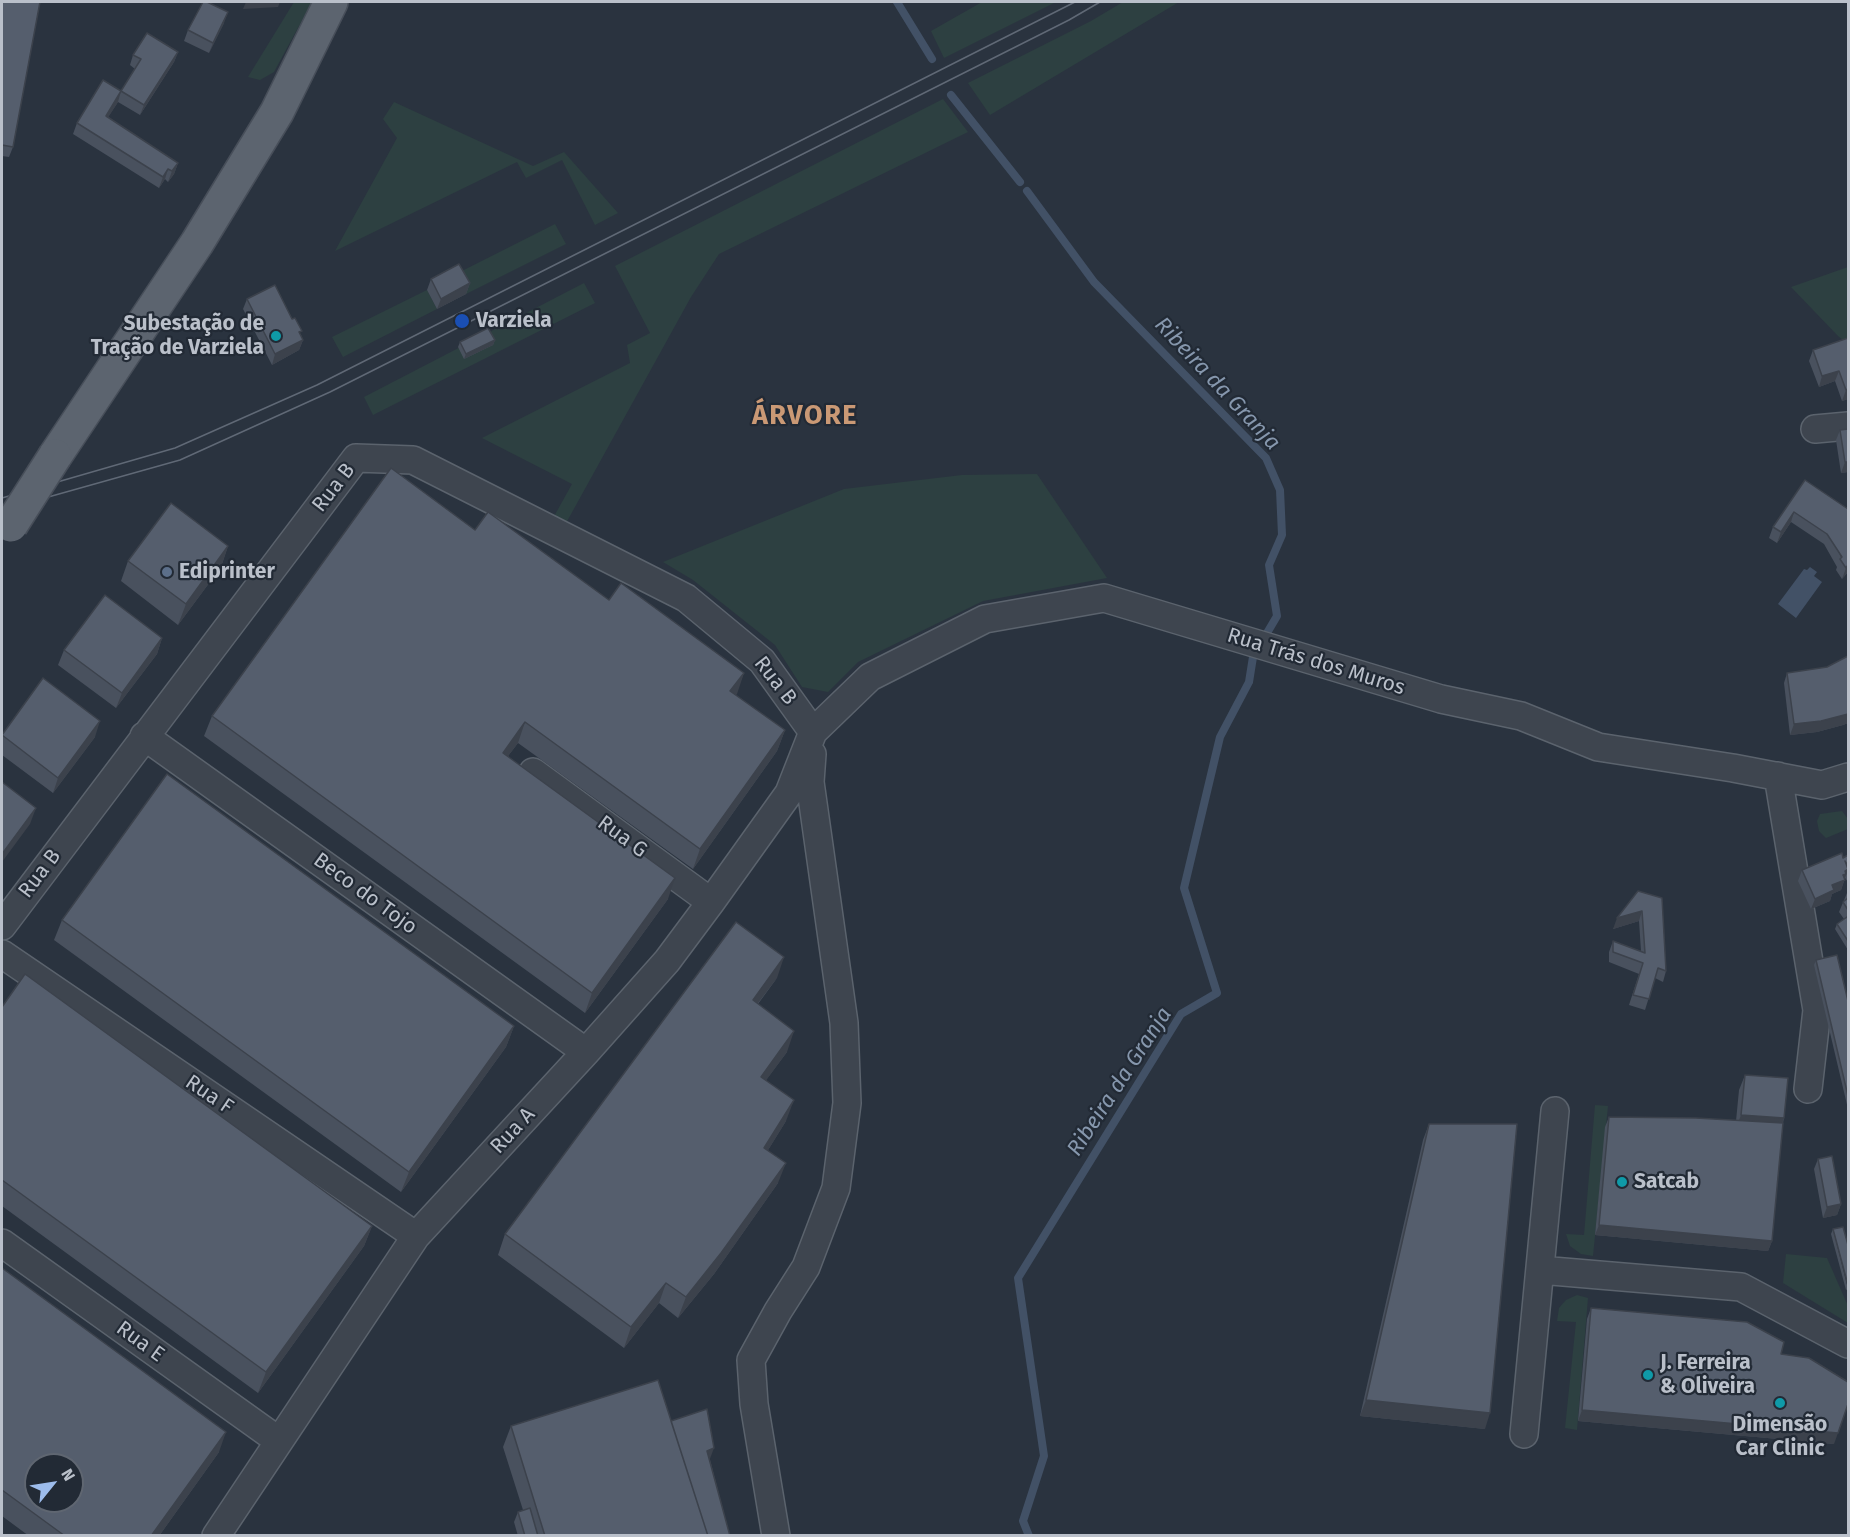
<!DOCTYPE html>
<meta charset="utf-8">
<style>
body{margin:0}
#map{position:relative;width:1850px;height:1537px;overflow:hidden;background:#2a333f;font-family:"Fira Sans",sans-serif}
canvas{display:block}
.frame{position:absolute;inset:0;border:3px solid #bac0ca;pointer-events:none}
.north{position:absolute;left:24px;top:1453px;width:60px;height:60px;box-sizing:border-box;background:#222a35;border:2px solid #5f6671;border-radius:50%;rotate:60deg;font-size:16px;font-weight:700;line-height:24px;text-align:center;color:#bac0ca}
.north::after{content:'';display:block;margin:auto;width:21px;height:27px;background:#9dbcec;clip-path:polygon(50% 0,100% 100%,50% 72%,0 100%)}
</style>
<div id="map">
<canvas width="1850" height="1537"></canvas>
<div class="frame"></div>
<div class="north">N</div>
</div>
<script>
const ctx = document.querySelector('canvas').getContext('2d');
ctx.lineJoin = 'round';
function fillPath(path, color) { ctx.fillStyle = color; ctx.fill(path, 'evenodd'); }
const poly = rows => new Path2D(rows.map(r => 'M' + r).join(''));
function strokePath(path, color, width, dash) { ctx.strokeStyle = color; ctx.lineWidth = width; ctx.lineCap = dash ? 'butt' : 'round'; ctx.setLineDash(dash || []); ctx.stroke(path); }
function drawText(font, color, halo, rows, align = 'center') {
  ctx.font = font + ' "Fira Sans",sans-serif'; ctx.lineWidth = 4.5; ctx.setLineDash([]); ctx.textBaseline = 'middle'; ctx.strokeStyle = halo; ctx.fillStyle = color; for (const [text, x, y, turn = 0] of rows) {
    ctx.save(); ctx.translate(x, y); ctx.rotate((+turn || 0) * Math.PI / 180); ctx.textAlign = isNaN(turn) ? turn : align; if (halo) ctx.strokeText(text, 0, 0); ctx.fillText(text, 0, 0); ctx.restore();
  }
}
fillPath(poly([
 [294,2,312,2,274,72,260,80,248,77],
 [982,2,1056,2,944,58,931,31],
 [1123,2,1179,2,990,115,968,83,1091,21],
 [943,99,968,132,719,254,691,297,565,525,552,520,572,484,482,438,630,363,627,345,650,333,615,266],
 [394,102,533,166,564,152,618,213,595,225,562,160,526,178,517,162,335,251,397,138,383,119],
 [555,224,566,244,466,294,456,274],
 [1848,267,1848,344,1838,336,1791,287],
 [584,283,595,303,373,415,364,397],
 [427,290,437,309,343,357,332,337],
 [1037,474,1107,578,983,601,858,662,828,692,802,687,775,645,693,580,663,562,844,489,962,475],
 [1842,811,1848,819,1848,829,1826,838,1819,831,1817,821,1820,814],
 [1595,1105,1608,1106,1593,1256,1581,1254,1570,1246,1566,1234,1584,1235],
 [1786,1254,1827,1258,1848,1306,1848,1323,1783,1283],
 [1577,1295,1588,1298,1577,1430,1565,1428,1576,1322,1557,1321,1559,1308,1566,1300]
]), '#2d4041');
fillPath(poly([
 [1810,567,1817,572,1814,576,1822,582,1796,618,1778,604,1804,569,1807,570]
]), '#425166');
strokePath(poly([
 [897,2,932,59],
 [951,95,1020,182],
 [1027,191,1094,282,1266,458,1280,490,1282,535,1269,565,1277,616,1267,633],
 [1029,1536,1023,1521,1044,1456,1018,1278,1181,1014,1217,993,1184,888,1220,737,1249,682,1253,657]
]), '#425166', 8);
const minor = poly([
 [1815,429,1848,426],
 [144,736,586,1052],
 [533,772,711,902],
 [1778,776,1817,1010,1808,1089],
 [2,926,356,458,413,460,686,598,762,661,813,732],
 [2,954,416,1236],
 [2,1243,279,1441],
 [1540,1270,1741,1287,1848,1344],
 [1524,1434,1555,1111],
 [216,1536,416,1236,586,1052,667,961,711,902,789,793,813,732,870,677,985,619,1104,598,1441,699,1521,716,1598,747,1733,768,1822,785,1848,777],
 [776,1536,754,1404,751,1360,778,1311,806,1267,836,1188,847,1103,844,1023,810,782,812,754]
]);
const primary = poly([
 [55,456,197,243,277,112,331,2]
]);
strokePath(minor, '#5b636d', 30);
strokePath(primary, '#474e59', 36);
strokePath(minor, '#3e454f', 27);
strokePath(primary, '#5c646f', 33);
strokePath(poly([
 [2,498,175,448,317,385,1075,2],
 [2,510,180,460,330,392,1069,20,1100,2]
]), '#606976', 1.5);
const primaryBridge = poly([
 [11,525,55,456]
]);
strokePath(primaryBridge, '#474e59', 36, []);
strokePath(primaryBridge, '#5c646f', 33);
fillPath(poly([
 [2,2,13,147,9,157,2,156],
 [224,23,209,53,184,41,188,30],
 [178,52,174,62,140,115,118,102,108,117,178,163,174,174,168,182,165,179,159,188,73,134,77,123,121,91,135,69,130,65,133,55],
 [431,279,470,283,466,294,437,309,427,290],
 [247,299,301,335,303,340,299,350,272,365,243,309],
 [1848,338,1848,399,1842,401,1835,381,1819,387,1809,361,1813,350],
 [495,340,493,345,464,359,458,347,460,342],
 [1840,430,1848,472,1841,473,1836,440],
 [1805,480,1848,572,1842,579,1836,570,1837,567,1824,544,1791,522,1777,543,1769,538,1773,527],
 [475,530,609,600,744,673,735,695,785,730,777,751,693,869,518,743,508,756,668,899,585,1013,204,736,212,716],
 [228,546,221,567,178,625,121,581,128,561],
 [162,638,157,654,116,708,58,665,64,650],
 [1848,656,1848,723,1843,725,1817,732,1790,735,1784,683,1787,673,1827,667],
 [2,734,95,737,53,793,2,755],
 [1848,855,1848,882,1845,878,1841,890,1832,894,1830,901,1811,909,1798,881,1802,870,1843,858],
 [1638,891,1666,971,1663,982,1655,978,1645,1010,1629,1005,1639,974,1609,962,1609,952,1613,941,1641,951,1639,921,1613,929],
 [1848,892,1848,950,1835,929,1837,924,1844,919,1839,912,1847,893],
 [62,920,514,1026,506,1047,401,1192,54,940],
 [1816,960,1848,1001,1848,1109,1814,965],
 [777,978,758,1004,787,1052,766,1080,786,1121,768,1150,778,1183,714,1274,678,1318,659,1303,624,1348,498,1255,505,1234],
 [2,1007,372,1226,364,1246,258,1393,2,1206],
 [1745,1075,1784,1118,1783,1123,1772,1241,1768,1251,1595,1235,1605,1127,1609,1117,1736,1121,1739,1090],
 [1429,1124,1485,1429,1360,1416,1423,1140],
 [1818,1159,1841,1204,1837,1215,1823,1218,1814,1169],
 [1833,1229,1848,1289,1846,1290,1831,1234],
 [2,1268,219,1452,159,1536,29,1536,2,1516],
 [1591,1308,1781,1354,1834,1444,1578,1421,1587,1319],
 [671,1421,710,1460,730,1536,518,1536,514,1522,518,1512,523,1510,503,1447,511,1426]
]), '#49515e');
fillPath(poly([
 [246,2,280,2,278,7,243,9],
 [228,12,224,23,209,53,213,43],
 [178,52,174,62,140,115,144,105],
 [121,91,118,102,102,127,106,116],
 [178,163,174,174,168,182,172,171],
 [168,169,165,179,159,188,163,177],
 [470,283,466,294,437,309,441,299],
 [303,340,299,350,272,365,275,354],
 [495,340,493,345,464,359,466,354],
 [1839,371,1835,381,1819,387,1822,376],
 [1848,389,1848,399,1842,401,1846,390],
 [1845,462,1848,462,1848,472,1841,473],
 [1794,512,1791,522,1777,543,1781,532],
 [228,546,221,567,178,625,186,604],
 [1848,565,1848,572,1842,579,1846,568],
 [162,638,157,654,116,708,122,693],
 [744,673,737,694,723,712,730,691],
 [1848,714,1848,723,1843,725,1817,732,1790,735,1794,724],
 [100,721,95,737,53,793,58,778],
 [525,722,518,743,495,773,503,753],
 [785,730,777,751,693,869,700,849],
 [36,808,30,824,2,862,2,854],
 [1848,869,1841,890,1832,894,1830,901,1811,909,1815,899,1832,885,1845,871],
 [675,878,668,899,585,1013,592,993],
 [1642,911,1639,921,1613,929,1617,918],
 [784,957,777,978,745,1020,753,1000],
 [514,1026,506,1047,401,1192,409,1172],
 [794,1031,787,1052,753,1098,761,1077],
 [794,1100,786,1121,757,1168,764,1148],
 [1741,1115,1784,1118,1779,1134,1735,1131],
 [786,1163,778,1183,714,1274,678,1318,686,1297],
 [1841,1204,1837,1215,1823,1218,1827,1207],
 [1599,1225,1772,1241,1768,1251,1595,1235],
 [372,1226,364,1246,258,1393,266,1372],
 [666,1283,659,1303,624,1348,631,1327],
 [1366,1400,1490,1413,1485,1429,1360,1416],
 [1582,1410,1838,1433,1834,1444,1578,1421],
 [226,1432,219,1452,159,1536,151,1536],
 [714,1448,708,1464,707,1451]
]), '#3c424c');
const building = poly([
 [2,2,40,2,13,147,2,145,2,2],
 [203,2,207,2,228,12,213,43,188,30,203,2],
 [147,33,178,52,144,105,121,91,141,59,133,55,147,33],
 [103,80,121,91,106,116,178,163,172,171,168,169,163,177,77,123,103,80],
 [459,264,470,283,441,299,431,279,459,264],
 [275,285,292,319,295,318,302,331,299,332,303,340,275,354,247,299,275,285],
 [488,328,495,340,466,354,460,342,488,328],
 [1848,338,1848,389,1846,390,1839,371,1822,376,1813,350,1848,338],
 [1848,429,1848,462,1845,462,1840,430,1848,429],
 [391,468,475,530,488,512,609,600,621,583,744,673,730,691,785,730,700,849,525,722,503,753,675,878,592,993,212,716,391,468],
 [1805,480,1848,509,1848,565,1846,568,1840,559,1842,557,1827,534,1794,512,1781,532,1773,527,1805,480],
 [171,503,228,546,186,604,128,561,171,503],
 [105,595,162,638,122,693,64,650,105,595],
 [1848,656,1848,714,1821,721,1794,724,1787,673,1827,667,1848,656],
 [43,678,100,721,58,778,2,735,43,678],
 [167,774,514,1026,409,1172,62,920,167,774],
 [2,782,36,808,2,854,2,782],
 [1842,853,1843,858,1848,855,1848,866,1845,861,1848,869,1845,871,1846,874,1843,875,1845,880,1832,885,1834,890,1815,899,1802,870,1842,853],
 [1638,891,1662,898,1666,971,1658,968,1649,999,1633,995,1643,963,1613,952,1613,941,1645,953,1642,911,1617,918,1638,891],
 [1848,898,1848,910,1843,902,1848,898],
 [1847,917,1848,919,1848,941,1837,924,1847,917],
 [736,922,784,957,753,1000,794,1031,761,1077,794,1100,764,1148,786,1163,721,1253,686,1297,666,1283,631,1327,505,1234,736,922],
 [1837,955,1848,1001,1848,1096,1816,960,1837,955],
 [25,974,372,1226,266,1372,2,1180,2,1007,25,974],
 [1745,1075,1788,1078,1784,1118,1741,1115,1745,1075],
 [1609,1117,1696,1118,1783,1123,1772,1241,1599,1225,1609,1117],
 [1429,1124,1517,1124,1490,1413,1366,1400,1429,1124],
 [1832,1156,1841,1204,1827,1207,1818,1159,1832,1156],
 [1843,1227,1848,1245,1848,1285,1833,1229,1843,1227],
 [2,1268,226,1432,151,1536,65,1536,2,1490,2,1268],
 [36,1465,72,1465,72,1501,36,1501,36,1465],
 [1591,1308,1747,1322,1784,1342,1781,1354,1809,1358,1848,1382,1848,1404,1838,1433,1582,1410,1591,1308],
 [658,1380,708,1536,545,1536,511,1426,658,1380],
 [707,1409,714,1448,707,1451,730,1536,708,1536,671,1421,707,1409],
 [530,1508,538,1536,525,1536,518,1512,530,1508]
]);
fillPath(building, '#555e6d');
strokePath(building, '#3c424c', 1.5);
for (const [x, y, r, color] of [
 [462,321,8,"#1a4fb4"],
 [276,336,6,"#0f9aa8"],
 [167,572,6,"#5c6f8a"],
 [1622,1182,6,"#0f9aa8"],
 [1648,1375,6,"#0f9aa8"],
 [1780,1403,6,"#0f9aa8"]
]) { const dot = new Path2D(); dot.arc(x, y, r, 0, 2 * Math.PI); ctx.fillStyle = color; ctx.fill(dot); strokePath(dot, '#222a35', 2); }
drawText('bold 21px', '#bac0ca', '#222a35', [
 ["Varziela",476,321],
 ["Subestação de",264,324,"right"],
 ["Tração de Varziela",264,348,"right"],
 ["Ediprinter",179,572],
 ["Satcab",1634,1182],
 ["J. Ferreira",1660,1363],
 ["& Oliveira",1660,1387],
 ["Dimensão",1780,1425,"center"],
 ["Car Clinic",1780,1449,"center"]
], 'left');
drawText('21px', '#bac0ca', '#222a35', [
 ["Rua B",334,488,-52],
 ["Rua Trás dos Muros",1316,662,17],
 ["Rua B",775,681,52],
 ["Rua G",622,837,36],
 ["Rua B",40,874,-53],
 ["Beco do Tojo",365,894,36],
 ["Rua F",209,1095,34],
 ["Rua A",513,1131,-47],
 ["Rua E",140,1342,36]
]);
drawText('italic 22px', '#8697ad', '#222a35', [
 ["Ribeira da Granja",1217,384,47],
 ["Ribeira da Granja",1120,1082,-57]
]);
ctx.letterSpacing = '1.5px';
drawText('bold 27px', '#ca9975', '#222a35', [
 ["ÁRVORE",805,416]
]);
ctx.letterSpacing = '0px';
</script>
